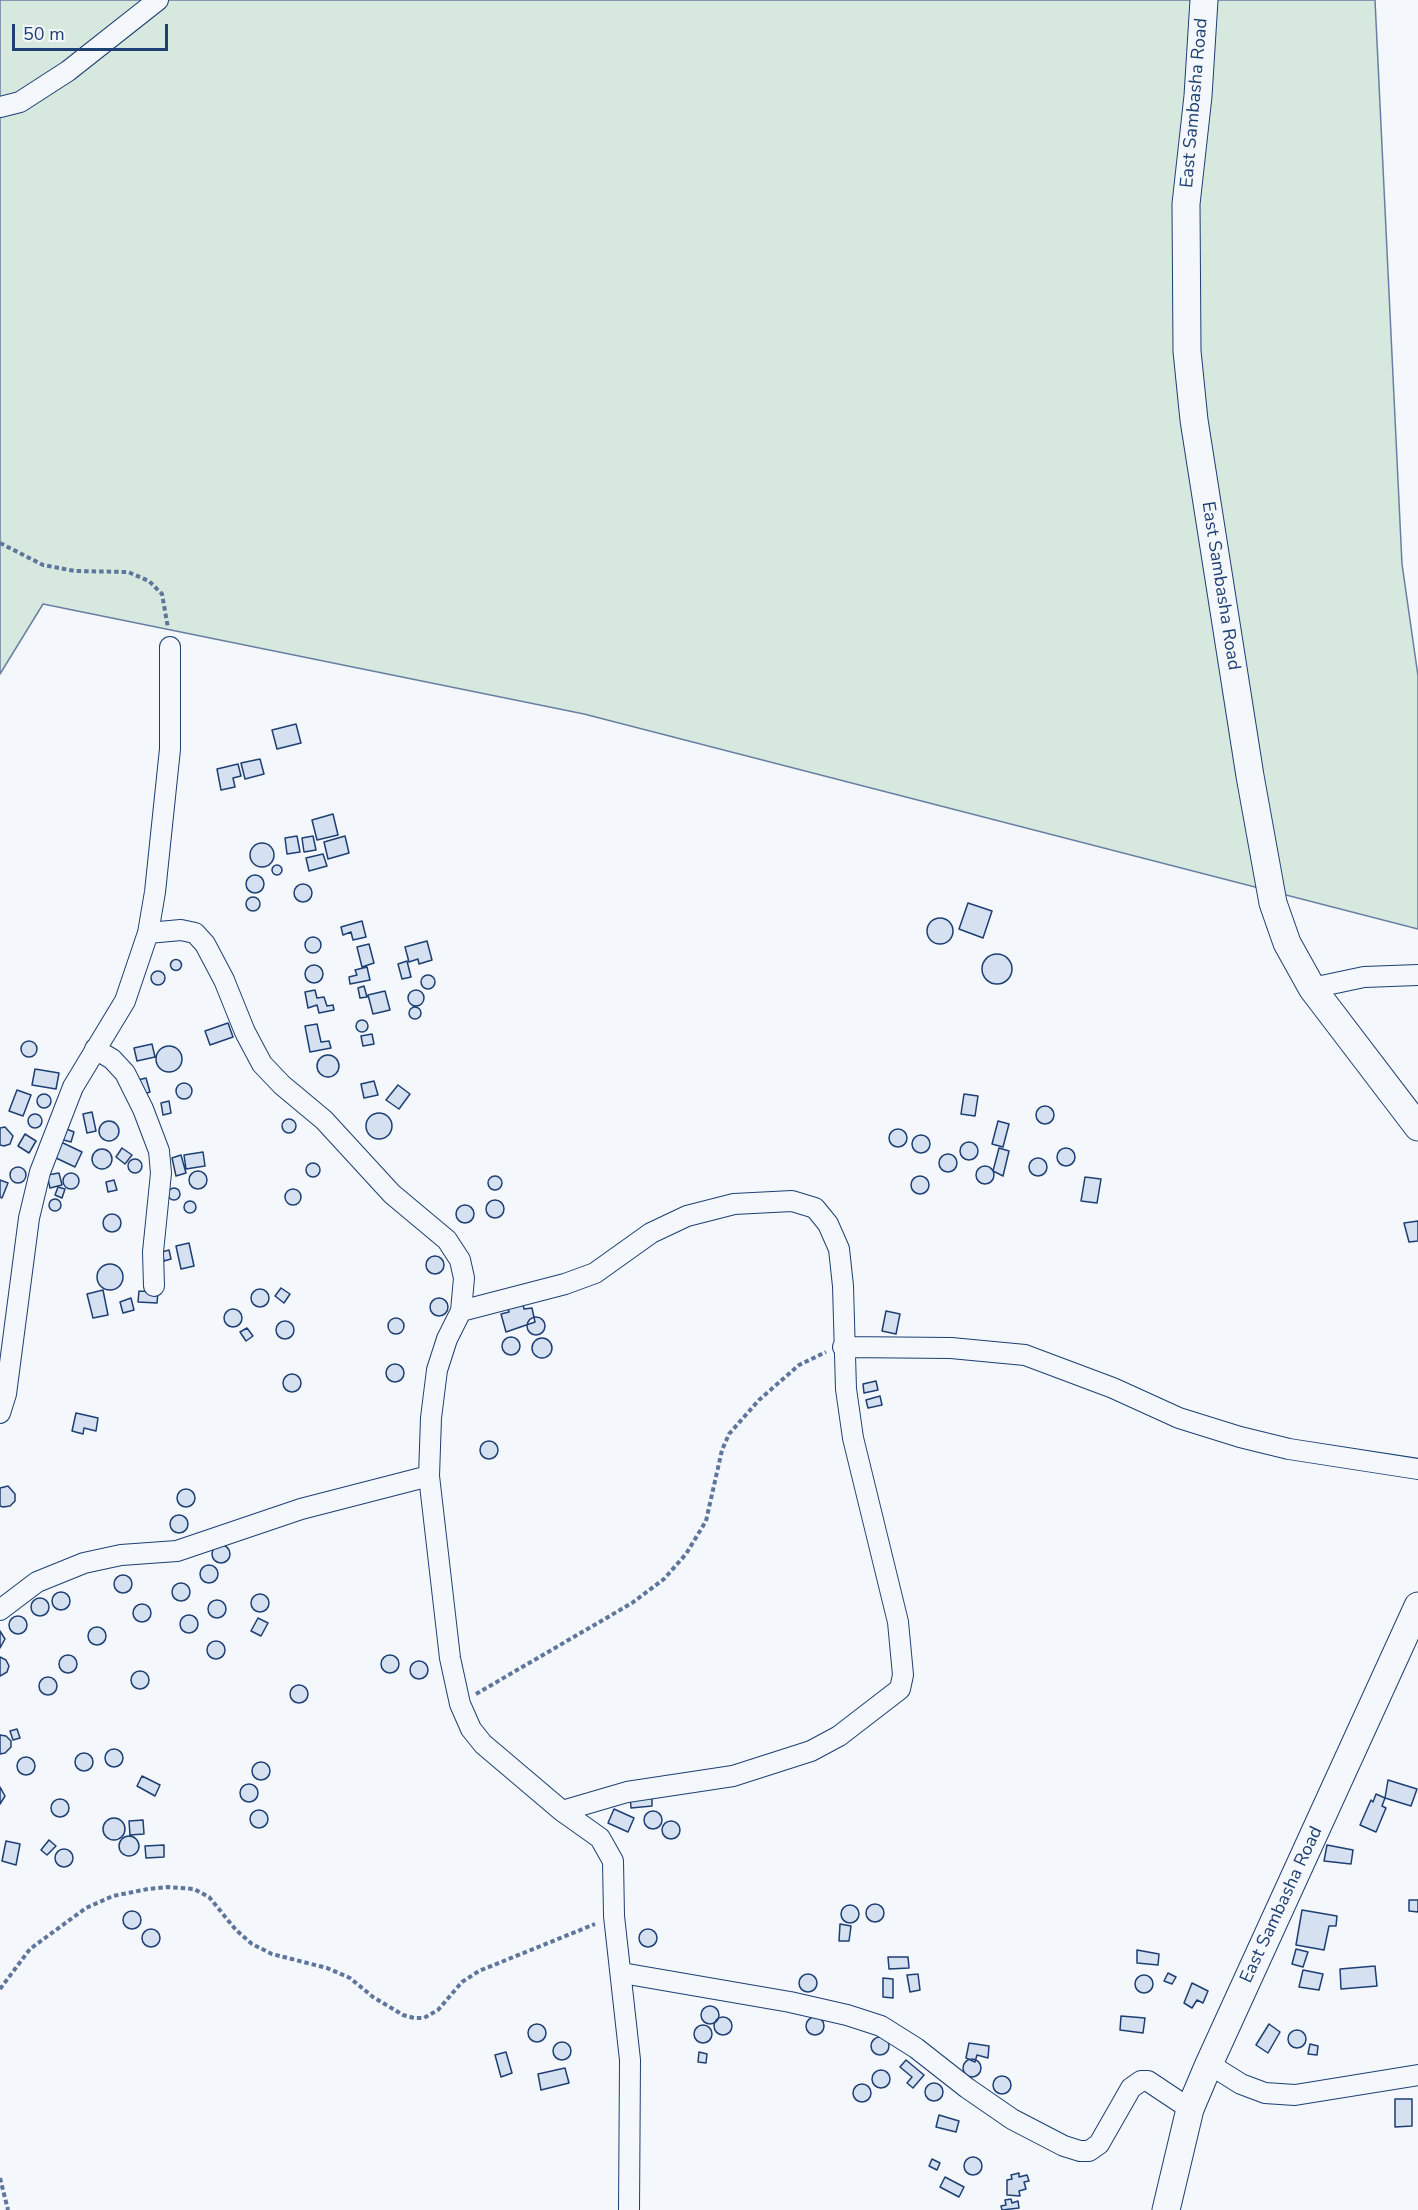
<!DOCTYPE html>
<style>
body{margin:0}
#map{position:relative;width:1418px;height:2210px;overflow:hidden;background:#f4f7fb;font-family:"Nunito Sans",sans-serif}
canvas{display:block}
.scale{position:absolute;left:12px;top:24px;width:156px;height:27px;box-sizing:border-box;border:3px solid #1d3f73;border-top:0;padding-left:8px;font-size:18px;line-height:21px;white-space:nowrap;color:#1d3f73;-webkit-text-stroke:4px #f4f7fb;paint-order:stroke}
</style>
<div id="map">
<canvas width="1418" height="2210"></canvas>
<div class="scale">50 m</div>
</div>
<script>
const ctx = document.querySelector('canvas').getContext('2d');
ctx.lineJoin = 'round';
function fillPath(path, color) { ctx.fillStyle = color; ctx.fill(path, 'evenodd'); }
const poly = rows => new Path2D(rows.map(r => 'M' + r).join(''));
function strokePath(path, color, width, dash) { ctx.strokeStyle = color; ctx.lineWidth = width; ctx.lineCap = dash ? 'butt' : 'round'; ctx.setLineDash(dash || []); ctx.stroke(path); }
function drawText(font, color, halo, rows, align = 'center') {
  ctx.font = font + ' "Nunito Sans",sans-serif'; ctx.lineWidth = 4.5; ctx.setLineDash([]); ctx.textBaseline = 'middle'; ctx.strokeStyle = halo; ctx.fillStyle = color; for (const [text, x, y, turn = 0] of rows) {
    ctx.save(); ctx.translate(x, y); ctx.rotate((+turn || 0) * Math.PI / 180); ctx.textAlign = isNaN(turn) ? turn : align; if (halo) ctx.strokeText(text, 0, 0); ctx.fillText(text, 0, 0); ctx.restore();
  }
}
const green = poly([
 [0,0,1375,0,1402,564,1418,676,1418,929,584,714,43,604,0,674,0,0]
]);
fillPath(green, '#d7e8df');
strokePath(green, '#687fa3', 1.5);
const building = poly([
 [296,724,301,743,277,749,272,730,296,724],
 [260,759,264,774,245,779,241,763,260,759],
 [238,764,241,776,233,778,235,787,221,790,217,769,238,764],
 [333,814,338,835,317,840,312,820,333,814],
 [297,836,300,852,287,854,285,838,297,836],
 [313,836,316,850,304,852,302,838,313,836],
 [345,836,349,853,328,859,324,842,345,836],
 '250 855a12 12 0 1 1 24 0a12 12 0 1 1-24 0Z',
 [323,854,327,866,309,871,306,858,323,854],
 '272 870a5 5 0 1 1 10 0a5 5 0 1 1-10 0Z',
 '246 884a9 9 0 1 1 18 0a9 9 0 1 1-18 0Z',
 '294 893a9 9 0 1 1 18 0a9 9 0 1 1-18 0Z',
 '246 904a7 7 0 1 1 14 0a7 7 0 1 1-14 0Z',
 [968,903,992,911,983,938,959,929,968,903],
 '927 931a13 13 0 1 1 26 0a13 13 0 1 1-26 0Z',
 [362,921,366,937,353,940,351,932,343,935,341,927,362,921],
 '305 945a8 8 0 1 1 16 0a8 8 0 1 1-16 0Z',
 [427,941,432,960,419,964,418,959,409,962,405,947,427,941],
 [369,944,374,963,362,967,357,947,369,944],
 '982 969a15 15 0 1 1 30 0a15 15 0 1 1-30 0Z',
 '170.5 965a5.5 5.5 0 1 1 11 0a5.5 5.5 0 1 1-11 0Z',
 [407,961,411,977,402,979,398,964,407,961],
 '305 974a9 9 0 1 1 18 0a9 9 0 1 1-18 0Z',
 [367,967,370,980,350,984,349,977,357,975,355,970,367,967],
 '151 978a7 7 0 1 1 14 0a7 7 0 1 1-14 0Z',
 '421 982a7 7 0 1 1 14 0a7 7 0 1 1-14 0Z',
 [364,986,367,997,360,998,358,988,364,986],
 [315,990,317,998,324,997,327,1006,333,1005,334,1010,319,1013,317,1005,308,1008,305,992,315,990],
 '408 998a8 8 0 1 1 16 0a8 8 0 1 1-16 0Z',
 [385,991,390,1010,373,1014,368,995,385,991],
 '409 1013a6 6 0 1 1 12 0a6 6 0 1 1-12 0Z',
 '356 1026a6 6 0 1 1 12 0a6 6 0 1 1-12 0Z',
 [228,1023,233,1037,210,1045,205,1031,228,1023],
 [317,1024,321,1042,329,1041,331,1048,310,1052,305,1026,317,1024],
 [372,1034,374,1044,363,1046,361,1036,372,1034],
 '21 1049a8 8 0 1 1 16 0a8 8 0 1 1-16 0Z',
 [152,1044,155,1057,137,1061,134,1048,152,1044],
 '156 1059a13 13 0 1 1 26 0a13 13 0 1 1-26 0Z',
 '317 1066a11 11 0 1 1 22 0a11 11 0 1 1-22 0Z',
 [35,1069,59,1073,56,1089,32,1085,35,1069],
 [146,1078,150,1092,138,1096,134,1081,146,1078],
 [374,1081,378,1095,364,1098,361,1084,374,1081],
 '176 1091a8 8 0 1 1 16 0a8 8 0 1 1-16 0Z',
 [398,1085,410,1094,399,1109,386,1100,398,1085],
 [17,1090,31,1095,23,1116,9,1111,17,1090],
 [964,1094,978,1096,975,1116,961,1114,964,1094],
 '37 1101a7 7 0 1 1 14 0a7 7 0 1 1-14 0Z',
 [169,1101,171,1113,163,1115,161,1103,169,1101],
 '1036 1115a9 9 0 1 1 18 0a9 9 0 1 1-18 0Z',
 [92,1112,96,1131,87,1133,83,1114,92,1112],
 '366 1126a13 13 0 1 1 26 0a13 13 0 1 1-26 0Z',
 '28 1121a7 7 0 1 1 14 0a7 7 0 1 1-14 0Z',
 '282 1126a7 7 0 1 1 14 0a7 7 0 1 1-14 0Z',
 [998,1121,1009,1124,1003,1147,992,1144,998,1121],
 '99 1131a10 10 0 1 1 20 0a10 10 0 1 1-20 0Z',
 [5,1127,13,1136,10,1144,4,1146,0,1145,0,1128,5,1127],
 [64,1128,74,1132,71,1142,60,1139,64,1128],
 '889 1138a9 9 0 1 1 18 0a9 9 0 1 1-18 0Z',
 [25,1134,36,1141,29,1153,18,1146,25,1134],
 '912 1144a9 9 0 1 1 18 0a9 9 0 1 1-18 0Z',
 '960 1151a9 9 0 1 1 18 0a9 9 0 1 1-18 0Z',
 [61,1142,82,1152,75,1167,54,1157,61,1142],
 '1057 1157a9 9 0 1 1 18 0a9 9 0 1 1-18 0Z',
 [122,1148,132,1155,125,1164,116,1157,122,1148],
 [999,1148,1009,1151,1003,1176,993,1171,999,1148],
 '92 1159a10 10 0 1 1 20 0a10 10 0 1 1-20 0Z',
 [203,1152,205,1166,186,1169,184,1155,203,1152],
 '939 1163a9 9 0 1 1 18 0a9 9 0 1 1-18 0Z',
 [181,1155,186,1173,176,1176,172,1158,181,1155],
 '1029 1167a9 9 0 1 1 18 0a9 9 0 1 1-18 0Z',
 '128 1166a7 7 0 1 1 14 0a7 7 0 1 1-14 0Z',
 '306 1170a7 7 0 1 1 14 0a7 7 0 1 1-14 0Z',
 '976 1175a9 9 0 1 1 18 0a9 9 0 1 1-18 0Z',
 '10 1175a8 8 0 1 1 16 0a8 8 0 1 1-16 0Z',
 '189 1180a9 9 0 1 1 18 0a9 9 0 1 1-18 0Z',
 '63 1181a8 8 0 1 1 16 0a8 8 0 1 1-16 0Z',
 [59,1173,62,1185,50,1188,47,1175,59,1173],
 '488 1183a7 7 0 1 1 14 0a7 7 0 1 1-14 0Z',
 '911 1185a9 9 0 1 1 18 0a9 9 0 1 1-18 0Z',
 [1085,1177,1101,1179,1097,1203,1081,1201,1085,1177],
 [0,1180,8,1183,2,1198,0,1197,0,1180],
 [114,1180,117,1190,108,1192,106,1182,114,1180],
 [58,1187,65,1189,62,1198,55,1195,58,1187],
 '168 1194a6 6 0 1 1 12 0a6 6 0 1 1-12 0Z',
 '285 1197a8 8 0 1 1 16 0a8 8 0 1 1-16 0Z',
 '49 1205a6 6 0 1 1 12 0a6 6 0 1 1-12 0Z',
 '486 1209a9 9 0 1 1 18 0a9 9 0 1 1-18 0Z',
 '184 1207a6 6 0 1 1 12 0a6 6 0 1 1-12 0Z',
 '456 1214a9 9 0 1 1 18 0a9 9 0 1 1-18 0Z',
 '103 1223a9 9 0 1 1 18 0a9 9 0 1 1-18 0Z',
 [1418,1221,1418,1241,1409,1242,1404,1223,1418,1221],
 [189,1243,194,1266,181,1269,176,1246,189,1243],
 [169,1250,171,1259,164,1261,162,1252,169,1250],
 '426 1265a9 9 0 1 1 18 0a9 9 0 1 1-18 0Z',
 '97 1277a13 13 0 1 1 26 0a13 13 0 1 1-26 0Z',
 [281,1288,290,1294,284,1303,275,1296,281,1288],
 '251 1298a9 9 0 1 1 18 0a9 9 0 1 1-18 0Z',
 [103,1290,108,1315,93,1318,87,1294,103,1290],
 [139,1291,158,1292,157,1303,138,1302,139,1291],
 '430 1307a9 9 0 1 1 18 0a9 9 0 1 1-18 0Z',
 [131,1298,134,1310,123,1313,120,1302,131,1298],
 [523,1304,524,1309,532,1308,535,1322,506,1332,501,1314,509,1312,508,1308,523,1304],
 '224 1318a9 9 0 1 1 18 0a9 9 0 1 1-18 0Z',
 [886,1311,900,1314,896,1334,882,1331,886,1311],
 '527 1326a9 9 0 1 1 18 0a9 9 0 1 1-18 0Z',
 '388 1326a8 8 0 1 1 16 0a8 8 0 1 1-16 0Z',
 '276 1330a9 9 0 1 1 18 0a9 9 0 1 1-18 0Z',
 [247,1328,253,1336,246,1341,240,1332,247,1328],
 '502 1346a9 9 0 1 1 18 0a9 9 0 1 1-18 0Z',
 '532 1348a10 10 0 1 1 20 0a10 10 0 1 1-20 0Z',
 '386 1373a9 9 0 1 1 18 0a9 9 0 1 1-18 0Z',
 '283 1383a9 9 0 1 1 18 0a9 9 0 1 1-18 0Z',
 [876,1381,878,1390,864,1393,863,1384,876,1381],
 [880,1396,882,1405,868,1408,866,1400,880,1396],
 [76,1413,98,1418,96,1431,84,1428,83,1434,72,1431,76,1413],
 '480 1450a9 9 0 1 1 18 0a9 9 0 1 1-18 0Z',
 [8,1486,15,1494,15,1501,10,1506,3,1507,0,1506,0,1488,8,1486],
 '177 1498a9 9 0 1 1 18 0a9 9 0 1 1-18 0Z',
 '170 1524a9 9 0 1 1 18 0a9 9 0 1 1-18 0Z',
 '212 1554a9 9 0 1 1 18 0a9 9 0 1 1-18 0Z',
 '200 1574a9 9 0 1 1 18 0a9 9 0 1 1-18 0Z',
 '114 1584a9 9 0 1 1 18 0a9 9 0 1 1-18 0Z',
 '172 1592a9 9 0 1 1 18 0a9 9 0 1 1-18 0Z',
 '52 1601a9 9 0 1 1 18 0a9 9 0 1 1-18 0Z',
 '251 1603a9 9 0 1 1 18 0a9 9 0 1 1-18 0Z',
 '31 1607a9 9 0 1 1 18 0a9 9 0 1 1-18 0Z',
 '208 1609a9 9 0 1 1 18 0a9 9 0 1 1-18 0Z',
 '133 1613a9 9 0 1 1 18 0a9 9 0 1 1-18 0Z',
 '180 1624a9 9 0 1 1 18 0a9 9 0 1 1-18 0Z',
 '9 1625a9 9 0 1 1 18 0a9 9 0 1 1-18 0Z',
 [258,1618,268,1623,261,1636,251,1631,258,1618],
 '88 1636a9 9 0 1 1 18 0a9 9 0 1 1-18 0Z',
 [0,1631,5,1639,0,1648,0,1631],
 '207 1650a9 9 0 1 1 18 0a9 9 0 1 1-18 0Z',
 '59 1664a9 9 0 1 1 18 0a9 9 0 1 1-18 0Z',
 '381 1664a9 9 0 1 1 18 0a9 9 0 1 1-18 0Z',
 [0,1657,6,1660,9,1666,7,1672,0,1676,0,1657],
 '410 1670a9 9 0 1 1 18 0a9 9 0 1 1-18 0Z',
 '131 1680a9 9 0 1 1 18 0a9 9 0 1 1-18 0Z',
 '39 1686a9 9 0 1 1 18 0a9 9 0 1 1-18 0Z',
 '290 1694a9 9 0 1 1 18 0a9 9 0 1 1-18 0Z',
 [17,1729,20,1738,13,1740,10,1731,17,1729],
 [0,1735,6,1736,11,1741,11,1747,5,1753,0,1754,0,1735],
 '105 1758a9 9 0 1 1 18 0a9 9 0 1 1-18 0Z',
 '75 1762a9 9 0 1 1 18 0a9 9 0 1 1-18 0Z',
 '17 1766a9 9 0 1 1 18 0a9 9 0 1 1-18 0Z',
 '252 1771a9 9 0 1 1 18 0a9 9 0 1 1-18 0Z',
 [142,1776,160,1785,155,1796,137,1786,142,1776],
 [1388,1780,1417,1789,1411,1806,1385,1798,1388,1780],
 '240 1793a9 9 0 1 1 18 0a9 9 0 1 1-18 0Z',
 [0,1787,5,1796,0,1804,0,1787],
 [652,1794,652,1806,631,1808,630,1795,652,1794],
 [1376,1794,1385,1798,1382,1806,1386,1808,1376,1832,1360,1825,1371,1800,1373,1802,1376,1794],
 '51 1808a9 9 0 1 1 18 0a9 9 0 1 1-18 0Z',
 [614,1809,634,1818,628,1832,608,1823,614,1809],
 '250 1819a9 9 0 1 1 18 0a9 9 0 1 1-18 0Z',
 '644 1820a9 9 0 1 1 18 0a9 9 0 1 1-18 0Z',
 '103 1829a11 11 0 1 1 22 0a11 11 0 1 1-22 0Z',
 [143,1820,144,1834,130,1835,129,1821,143,1820],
 '662 1830a9 9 0 1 1 18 0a9 9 0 1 1-18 0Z',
 '119 1846a10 10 0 1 1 20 0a10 10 0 1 1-20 0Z',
 [49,1840,56,1846,47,1855,41,1850,49,1840],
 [6,1841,20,1844,16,1865,2,1861,6,1841],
 [164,1845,164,1857,146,1858,145,1846,164,1845],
 [1327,1845,1353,1850,1351,1864,1324,1861,1327,1845],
 '55 1858a9 9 0 1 1 18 0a9 9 0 1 1-18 0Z',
 [1409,1900,1418,1900,1418,1912,1409,1911,1409,1900],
 '866 1913a9 9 0 1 1 18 0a9 9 0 1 1-18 0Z',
 '841 1914a9 9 0 1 1 18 0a9 9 0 1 1-18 0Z',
 [1302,1910,1337,1916,1336,1926,1329,1926,1324,1950,1296,1945,1302,1910],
 '123 1920a9 9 0 1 1 18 0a9 9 0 1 1-18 0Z',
 [840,1924,851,1926,849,1941,839,1941,840,1924],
 '639 1938a9 9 0 1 1 18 0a9 9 0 1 1-18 0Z',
 '142 1938a9 9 0 1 1 18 0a9 9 0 1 1-18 0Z',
 [1296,1949,1308,1952,1303,1967,1292,1964,1296,1949],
 [1137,1950,1159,1954,1158,1965,1137,1963,1137,1950],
 [888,1957,908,1957,909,1968,889,1969,888,1957],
 [1375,1966,1377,1986,1341,1989,1340,1969,1375,1966],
 [1303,1970,1323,1974,1319,1990,1299,1987,1303,1970],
 [1168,1973,1176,1977,1172,1984,1164,1981,1168,1973],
 '799 1983a9 9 0 1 1 18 0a9 9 0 1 1-18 0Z',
 [918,1974,920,1990,910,1992,907,1975,918,1974],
 '1135 1984a9 9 0 1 1 18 0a9 9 0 1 1-18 0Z',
 [883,1978,893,1979,893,1998,883,1997,883,1978],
 [1192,1983,1208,1991,1203,2003,1197,2000,1192,2008,1184,2003,1192,1983],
 '701 2015a9 9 0 1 1 18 0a9 9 0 1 1-18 0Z',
 [1121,2016,1145,2018,1143,2033,1120,2030,1121,2016],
 '714 2026a9 9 0 1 1 18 0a9 9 0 1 1-18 0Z',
 '806 2026a9 9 0 1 1 18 0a9 9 0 1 1-18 0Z',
 '528 2033a9 9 0 1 1 18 0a9 9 0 1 1-18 0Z',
 [1269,2024,1280,2032,1268,2053,1256,2045,1269,2024],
 '694 2034a9 9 0 1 1 18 0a9 9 0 1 1-18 0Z',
 '1288 2039a9 9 0 1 1 18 0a9 9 0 1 1-18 0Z',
 '871 2046a9 9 0 1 1 18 0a9 9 0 1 1-18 0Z',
 '553 2051a9 9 0 1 1 18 0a9 9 0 1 1-18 0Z',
 [969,2043,989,2046,988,2058,977,2055,975,2062,966,2058,969,2043],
 [1310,2044,1318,2046,1317,2055,1308,2054,1310,2044],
 [506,2052,512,2073,501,2077,495,2055,506,2052],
 [699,2052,707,2054,706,2063,698,2062,699,2052],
 '963 2068a9 9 0 1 1 18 0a9 9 0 1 1-18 0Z',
 [906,2060,924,2075,913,2088,907,2083,912,2077,900,2067,906,2060],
 [565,2068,569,2083,541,2090,538,2074,565,2068],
 '872 2079a9 9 0 1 1 18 0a9 9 0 1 1-18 0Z',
 '993 2085a9 9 0 1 1 18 0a9 9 0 1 1-18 0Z',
 '925 2092a9 9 0 1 1 18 0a9 9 0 1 1-18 0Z',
 '853 2093a9 9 0 1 1 18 0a9 9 0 1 1-18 0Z',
 [1395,2099,1412,2099,1412,2126,1395,2127,1395,2099],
 [939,2115,959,2121,956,2132,936,2127,939,2115],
 '964 2166a9 9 0 1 1 18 0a9 9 0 1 1-18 0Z',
 [932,2159,940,2163,937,2170,929,2166,932,2159],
 [1019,2173,1019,2177,1027,2175,1029,2181,1024,2182,1026,2189,1019,2191,1020,2196,1007,2195,1007,2180,1012,2179,1011,2175,1019,2173],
 [945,2177,964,2187,959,2197,940,2187,945,2177],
 [1011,2199,1012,2203,1018,2201,1019,2208,1002,2210,1001,2206,1006,2205,1005,2200,1011,2199]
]);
fillPath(building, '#d5e0f0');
strokePath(building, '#1d3f73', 1.5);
const street = poly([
 [0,107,20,102,68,71,158,0],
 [148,933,181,930,195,933,205,944,224,980,245,1032,262,1064,282,1085,324,1120,392,1194,447,1240,460,1260,464,1278,461,1311,447,1339,437,1370,431,1418,429,1476,450,1658,460,1704,471,1729,483,1744,562,1811,600,1838,613,1861,614,1916,630,2060,629,2210],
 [1312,988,1364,977,1418,975],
 [95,1049,112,1059,125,1073,143,1109,159,1151,161,1173,153,1252,154,1286],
 [461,1311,565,1284,595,1273,651,1233,687,1216,734,1204,792,1201,815,1208,828,1224,839,1249,843,1286,846,1389,853,1438,898,1622,903,1675,900,1689,839,1736,811,1751,733,1776,627,1792,562,1811],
 [843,1347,951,1348,1025,1355,1113,1388,1179,1418,1240,1437,1289,1449,1418,1469],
 [0,1413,6,1394,29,1218,40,1172,73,1087,125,1001,148,933,155,892,170,749,170,647],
 [0,1610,37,1582,84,1563,121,1555,177,1551,301,1509,429,1476],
 [622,1973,790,2002,847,2015,881,2026,916,2048,967,2088,1012,2119,1064,2146,1080,2151,1089,2151,1099,2144,1131,2088,1141,2081,1148,2081,1190,2109],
 [1209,2064,1241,2084,1265,2093,1295,2095,1418,2075]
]);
const secondary = poly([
 [1204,0,1198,96,1186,204,1187,351,1194,420,1250,776,1273,903,1287,943,1312,988,1418,1127],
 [1166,2210,1190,2109,1209,2064,1418,1606]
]);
strokePath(street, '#1d3f73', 22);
strokePath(secondary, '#1d3f73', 29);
strokePath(poly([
 [0,543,43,565,75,571,128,572,149,581,162,594,168,628],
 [476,1694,632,1603,664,1579,686,1554,706,1521,722,1450,729,1434,759,1400,799,1365,826,1352],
 [0,1989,30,1949,86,1908,113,1896,148,1889,168,1887,194,1889,209,1897,236,1930,252,1944,272,1954,327,1968,350,1978,373,1997,403,2015,414,2018,424,2018,438,2010,462,1982,479,1971,595,1924],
 [0,2178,8,2210]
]), '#5e769c', 4, [4.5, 3]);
strokePath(street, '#f4f7fb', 20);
strokePath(secondary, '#f4f7fb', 27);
drawText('18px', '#1d3f73', '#f4f7fb', [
 ["East Sambasha Road",1195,103,-85],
 ["East Sambasha Road",1220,586,81],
 ["East Sambasha Road",1282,1905,-65]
]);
</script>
